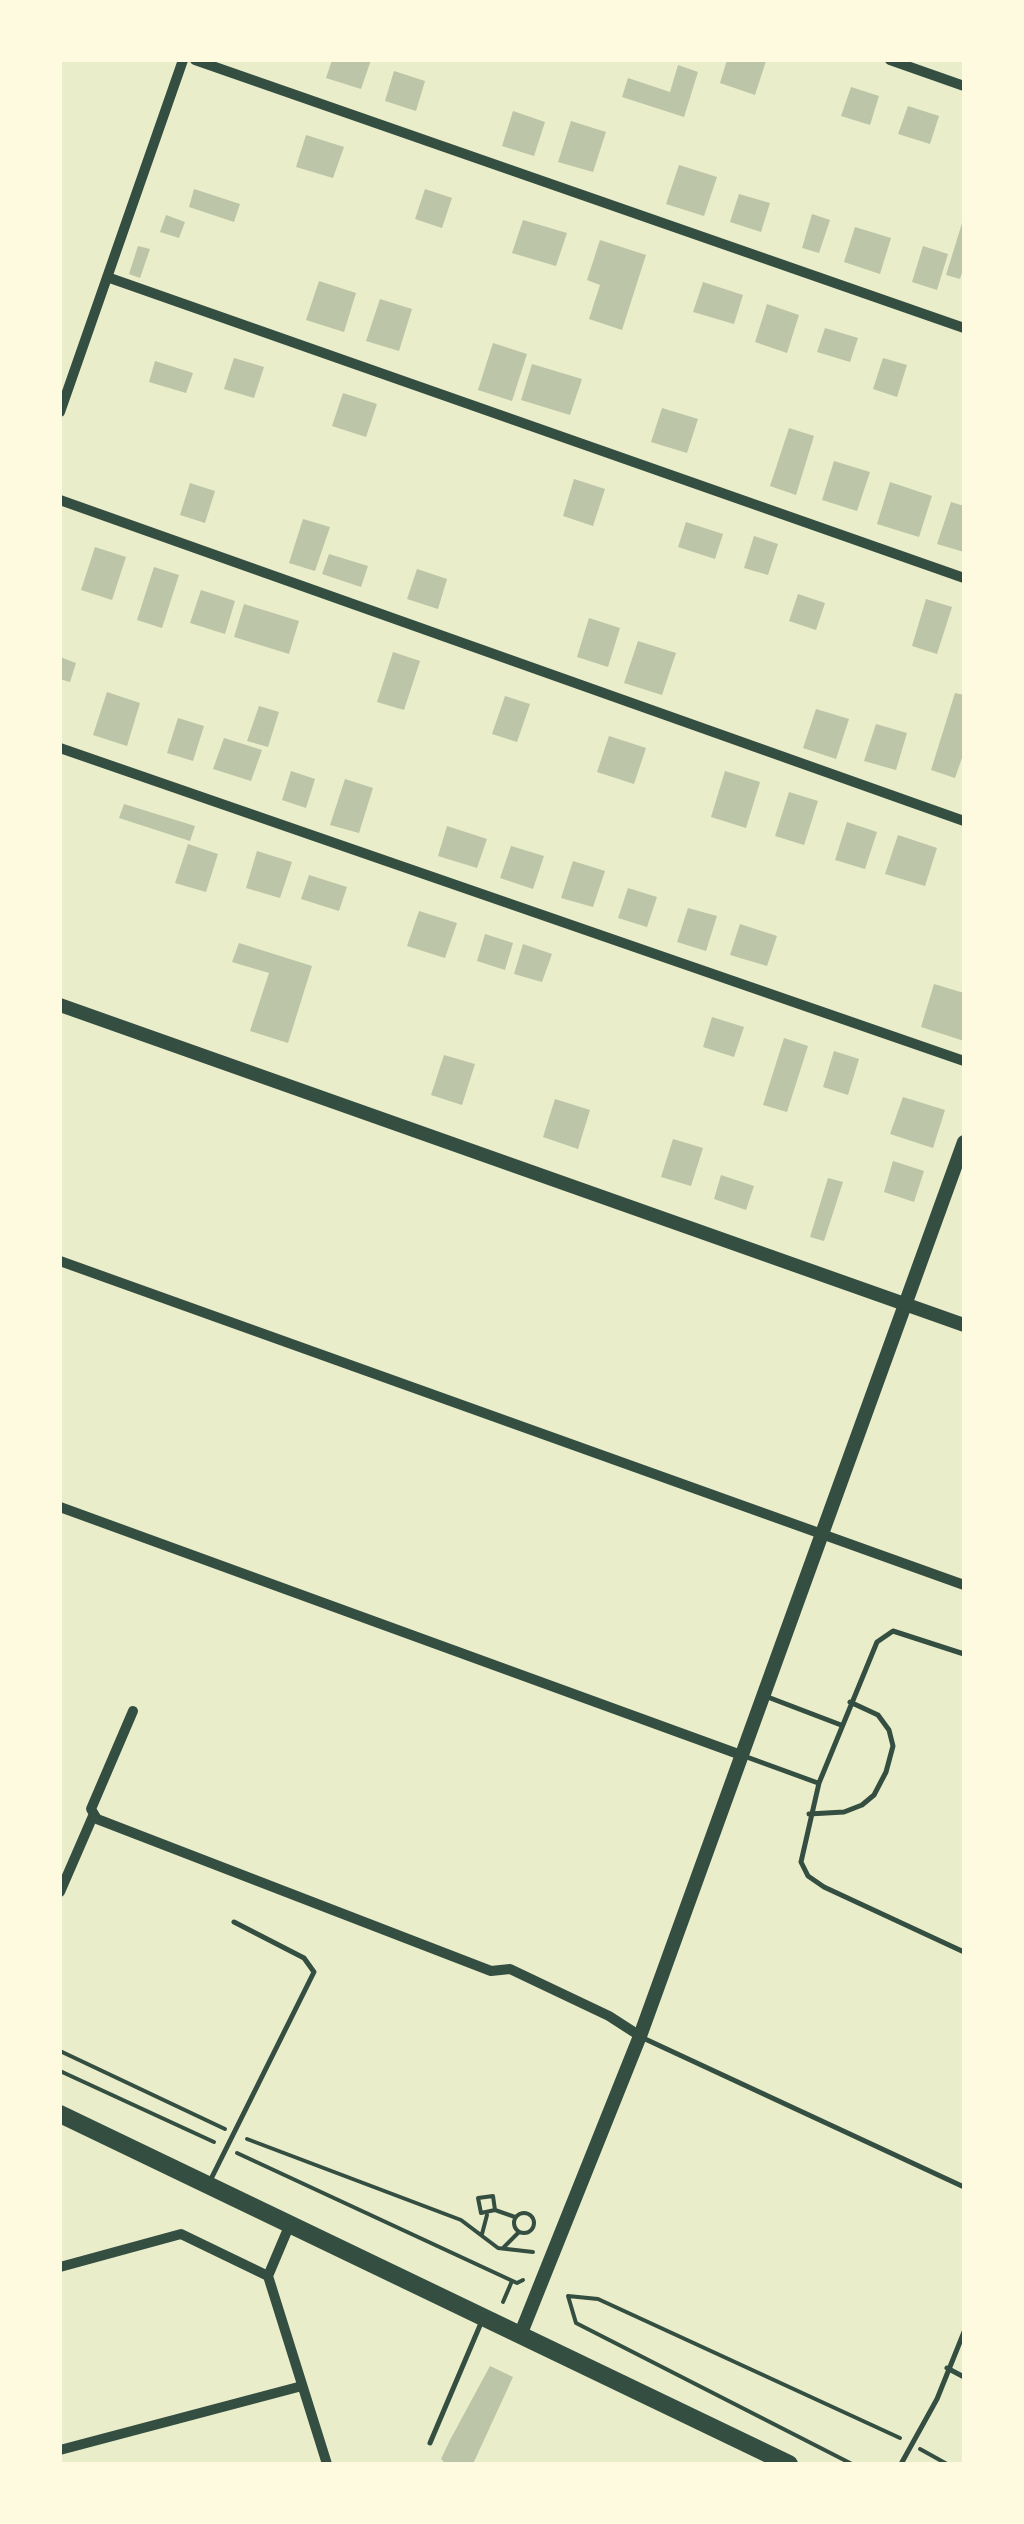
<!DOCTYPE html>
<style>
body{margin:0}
#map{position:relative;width:1024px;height:2524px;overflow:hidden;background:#e9edc9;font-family:"Roboto Condensed",sans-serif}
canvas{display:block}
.frame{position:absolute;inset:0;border:62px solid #fefae0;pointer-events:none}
</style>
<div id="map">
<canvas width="1024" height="2524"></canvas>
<div class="frame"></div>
</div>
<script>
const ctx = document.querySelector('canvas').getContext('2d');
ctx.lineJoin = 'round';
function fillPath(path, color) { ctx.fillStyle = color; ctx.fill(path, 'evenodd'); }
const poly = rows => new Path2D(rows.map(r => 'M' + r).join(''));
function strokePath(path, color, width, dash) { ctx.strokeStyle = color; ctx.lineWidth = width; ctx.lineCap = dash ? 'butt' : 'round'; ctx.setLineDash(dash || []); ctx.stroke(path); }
fillPath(poly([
 [332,60,371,60,361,89,326,78],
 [727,60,766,61,755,95,720,83],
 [678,65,698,72,684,117,622,97,628,78,670,92],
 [394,71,425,81,416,111,385,101],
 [851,87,879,96,870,125,841,116],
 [908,106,939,116,930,144,898,134],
 [513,111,545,122,534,156,502,146],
 [571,121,606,132,593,172,558,162],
 [306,135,344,147,333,178,296,167],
 [679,165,717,177,704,216,666,204],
 [194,189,240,204,234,222,189,207],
 [425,189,452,198,442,228,415,219],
 [739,194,770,203,761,232,730,222],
 [812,214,830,220,819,253,802,248],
 [166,215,185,222,179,238,160,232],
 [523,220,567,233,556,266,512,253],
 [963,220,964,267,960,279,946,275],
 [855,227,891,238,880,274,844,262],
 [600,240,646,255,622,330,589,319,600,285,587,280],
 [138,246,150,249,140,278,129,274],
 [923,246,948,254,937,290,912,282],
 [319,281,356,293,344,332,306,320],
 [703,282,743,295,734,324,693,312],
 [380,299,412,309,399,351,366,341],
 [767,304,799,315,787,353,755,342],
 [825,328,858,338,850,362,817,352],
 [493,343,527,354,512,401,478,390],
 [234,358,264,367,254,398,224,389],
 [883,358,907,365,897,397,873,389],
 [155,361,193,373,186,393,149,382],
 [532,364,582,379,570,415,521,400],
 [343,393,377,404,366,437,332,426],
 [662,408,698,419,687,453,651,442],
 [789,428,814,436,796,495,770,486],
 [834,461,870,472,857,511,822,500],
 [574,479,605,489,593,526,563,516],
 [890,482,932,496,919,537,877,524],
 [190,483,215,491,205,523,180,515],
 [951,502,964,506,964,552,937,544],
 [303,519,330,527,315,571,289,563],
 [686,522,723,534,715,559,678,547],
 [754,536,778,544,768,575,744,568],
 [95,547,126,557,112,600,81,590],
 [329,554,368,566,361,587,322,574],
 [154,567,179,575,162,628,137,620],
 [417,569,447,579,438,609,407,599],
 [201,590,235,601,225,634,190,623],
 [798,594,825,603,816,630,789,621],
 [926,599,952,607,937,654,912,646],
 [244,604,299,621,289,654,234,637],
 [589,618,620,628,608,667,577,657],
 [638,641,676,653,662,695,624,683],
 [393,652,420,661,404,710,377,702],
 [60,657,76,663,70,682,60,679],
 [107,692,140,703,127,746,93,735],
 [955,693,964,695,964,752,955,778,931,770],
 [505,696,530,704,517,742,492,734],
 [259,706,279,712,268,747,247,741],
 [816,709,849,719,836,759,803,748],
 [178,718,204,726,193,761,167,753],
 [876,724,907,733,896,770,864,761],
 [609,736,646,748,634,784,597,772],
 [224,738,262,750,251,781,213,769],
 [291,771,315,779,306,808,282,800],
 [725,771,760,782,746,828,711,817],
 [345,779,373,788,359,833,330,825],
 [789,792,818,801,804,845,775,836],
 [124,804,195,826,190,841,119,818],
 [847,822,877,832,865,869,835,860],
 [447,826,487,839,477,868,438,856],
 [898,835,937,848,925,886,885,874],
 [188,844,218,854,206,892,175,883],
 [511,846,544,856,533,889,500,878],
 [257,851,292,862,280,898,246,888],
 [573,861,605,871,593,907,561,898],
 [309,875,347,887,339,911,301,899],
 [628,888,657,897,647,927,618,918],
 [688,908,717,916,706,951,677,942],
 [419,911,457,923,445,958,407,946],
 [740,924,777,936,767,966,730,955],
 [485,934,513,943,505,970,477,961],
 [239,943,312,966,288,1043,250,1031,269,973,232,962],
 [523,944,552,954,542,982,514,974],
 [934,984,964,993,964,1041,921,1027],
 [712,1017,744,1027,734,1057,703,1047],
 [784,1038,808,1046,787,1112,763,1105],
 [834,1051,859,1059,848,1095,823,1087],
 [444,1055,475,1064,462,1105,431,1095],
 [903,1097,945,1110,933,1148,890,1134],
 [555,1099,590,1110,578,1149,543,1137],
 [673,1139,703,1148,691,1186,661,1177],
 [893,1161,924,1171,914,1202,884,1192],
 [721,1175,754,1186,746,1210,714,1199],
 [828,1178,843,1182,824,1241,810,1237],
 [490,2366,513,2377,473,2464,446,2464,441,2459,450,2440]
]), '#bcc5a7');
strokePath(poly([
 [60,2051,225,2129],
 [60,2071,214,2142],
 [247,2139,461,2220,498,2248,533,2252],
 [237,2153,517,2283,523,2280],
 [495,2210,493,2196,478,2198,481,2213,495,2210,515,2217],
 '514 2223a10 10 0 1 1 20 0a10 10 0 1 1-20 0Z',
 [482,2234,487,2215],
 [504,2247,519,2232],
 [503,2302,512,2281],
 [920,2449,947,2464],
 [852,2464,576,2323,568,2296,598,2299,900,2438]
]), '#344e41', 4);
strokePath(poly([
 [964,1654,893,1631,877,1642,819,1783,801,1862,808,1876,824,1887,964,1952],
 [765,1696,841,1725],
 [744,1756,818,1783],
 [809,1814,844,1812,862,1805,874,1795,886,1772,893,1746,889,1730,878,1715,850,1702],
 [643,2038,964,2187],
 [209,2183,314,1972,304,1958,234,1922],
 [947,2368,964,2377],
 [430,2443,481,2323],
 [901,2464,937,2399,964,2332]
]), '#344e41', 5);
strokePath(poly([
 [195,60,964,328],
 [890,60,964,86],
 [107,277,964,578],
 [60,412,183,60],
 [60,500,964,821],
 [60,748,964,1061],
 [60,1261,964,1585],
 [60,1507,741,1755],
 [133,1711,91,1809,97,1819,491,1971,510,1969,609,2016,640,2036],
 [60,1892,93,1816],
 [290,2224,268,2276,327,2464],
 [60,2267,181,2234,268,2276],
 [60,2450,302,2386]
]), '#344e41', 10);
strokePath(poly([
 [60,1005,964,1325],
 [521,2333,640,2036,964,1142]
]), '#344e41', 14);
strokePath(poly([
 [60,2114,789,2464]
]), '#344e41', 18);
</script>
